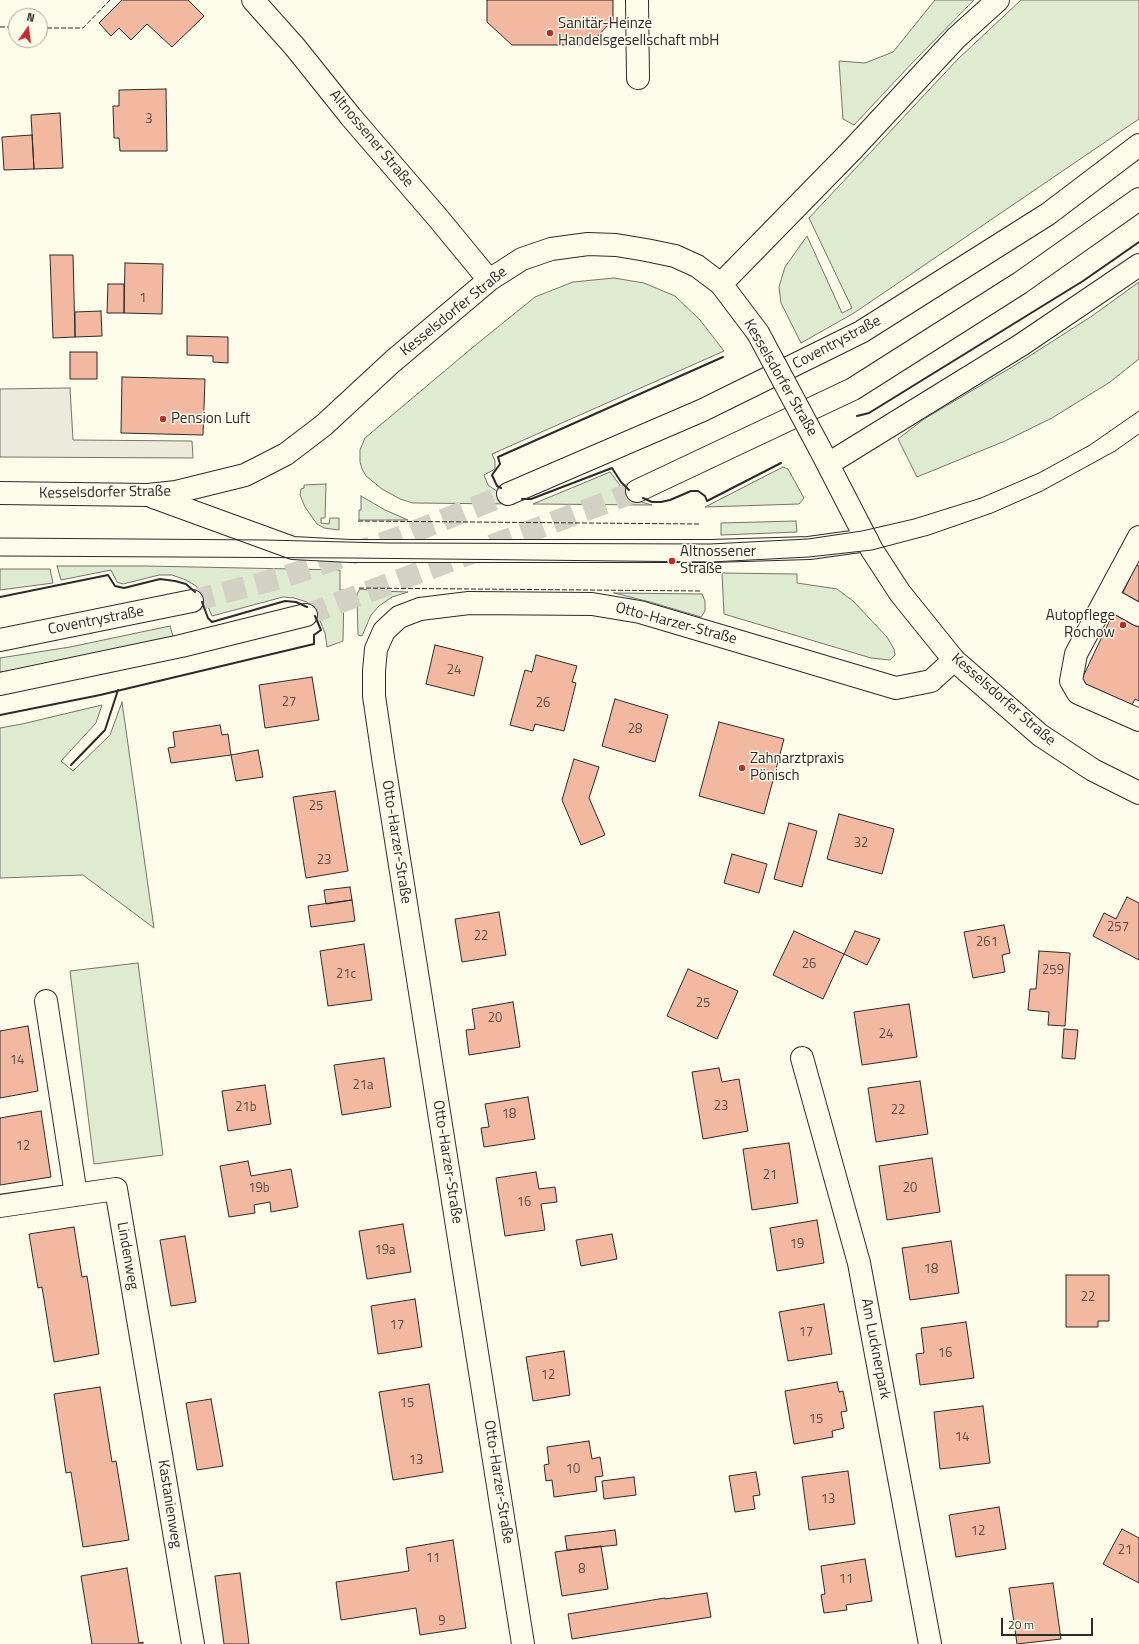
<!DOCTYPE html>
<meta charset="utf-8">
<style>
body{margin:0}
#map{position:relative;width:1139px;height:1644px;overflow:hidden;background:#fdfbea;font-family:"Titillium Web",sans-serif}
canvas{display:block}
.north{position:absolute;left:8px;top:8px;width:40px;height:40px;box-sizing:border-box;background:#fdfbea;border:1px solid #a9a89e;border-radius:50%;rotate:14deg;font-size:11px;font-weight:700;line-height:16px;text-align:center;color:#2b2b2b}
.north::after{content:'';display:block;margin:auto;width:14px;height:18px;background:#c62828;clip-path:polygon(50% 0,100% 100%,50% 72%,0 100%)}
.scale{position:absolute;left:1001px;top:1618px;width:92px;height:18px;box-sizing:border-box;border:2px solid #2b2b2b;border-top:0;padding-left:5px;font-size:12px;line-height:14px;white-space:nowrap;color:#2b2b2b;-webkit-text-stroke:3px #fdfbea;paint-order:stroke}
</style>
<div id="map">
<canvas width="1139" height="1644"></canvas>
<div class="north">N</div>
<div class="scale">20 m</div>
</div>
<script>
const ctx = document.querySelector('canvas').getContext('2d');
ctx.lineJoin = 'round';
function fillPath(path, color) { ctx.fillStyle = color; ctx.fill(path, 'evenodd'); }
const poly = rows => new Path2D(rows.map(r => 'M' + r).join(''));
function strokePath(path, color, width, dash) { ctx.strokeStyle = color; ctx.lineWidth = width; ctx.lineCap = dash ? 'butt' : 'round'; ctx.setLineDash(dash || []); ctx.stroke(path); }
function drawText(font, color, halo, rows, align = 'center') {
  ctx.font = font + ' "Titillium Web",sans-serif'; ctx.lineWidth = 3; ctx.setLineDash([]); ctx.textBaseline = 'middle'; ctx.strokeStyle = halo; ctx.fillStyle = color; for (const [text, x, y, turn = 0] of rows) {
    ctx.save(); ctx.translate(x, y); ctx.rotate((+turn || 0) * Math.PI / 180); ctx.textAlign = isNaN(turn) ? turn : align; if (halo) ctx.strokeText(text, 0, 0); ctx.fillText(text, 0, 0); ctx.restore();
  }
}
const green = poly([
 [935,0,974,0,915,60,854,125,843,119,839,61,865,63,893,52,935,0],
 [1021,0,1139,0,1139,119,854,313,801,343,781,303,779,287,785,267,807,236,842,313,852,308,809,218,958,59,1021,0],
 [614,278,644,283,675,296,700,320,724,351,492,454,495,461,495,469,484,475,488,485,515,504,413,503,400,499,382,489,366,476,362,469,360,462,360,450,365,438,472,348,535,297,573,282,614,278],
 [1139,282,1139,359,1110,382,1052,418,1005,441,917,477,898,439,924,419,1017,364,1092,316,1139,282],
 [783,467,788,469,804,498,799,504,705,507,783,467],
 [610,472,625,492,638,501,652,505,533,504,610,472],
 [326,484,325,518,321,518,321,523,329,524,330,518,339,518,339,530,324,528,317,524,305,507,300,495,301,489,304,488,304,485,326,484],
 [361,496,385,510,408,520,359,520,359,510,361,510,361,496],
 [796,521,797,532,721,535,721,523,796,521],
 [57,566,146,566,340,570,340,590,344,590,343,641,327,647,325,633,316,611,307,602,294,598,283,597,212,616,203,596,196,586,186,580,172,575,159,575,123,584,117,582,111,570,61,580,57,566],
 [0,569,50,569,53,583,0,590,0,569],
 [722,573,797,574,797,583,837,589,853,601,887,637,894,649,895,655,890,660,871,658,724,614,722,573],
 [360,589,378,591,408,592,392,597,379,606,371,615,362,636,358,635,357,594,360,589],
 [614,593,702,594,705,601,705,611,701,617,650,602,614,593],
 [170,626,174,640,46,666,0,672,0,658,70,647,170,626],
 [122,702,154,928,83,875,0,878,0,728,22,724,102,705,96,723,61,761,73,771,110,735,122,702],
 [138,963,163,1155,94,1164,70,971,138,963]
]);
fillPath(green, '#deebd1');
strokePath(green, '#74746e', 1);
const parking = poly([
 [70,388,73,440,192,441,193,458,0,457,0,389,70,388]
]);
fillPath(parking, '#eceadb');
strokePath(parking, '#74746e', 1);
const building = poly([
 [122,0,188,0,204,16,172,47,147,24,131,40,119,28,111,36,99,23,122,0],
 [487,0,613,0,613,20,589,45,512,45,487,22,487,0],
 [166,89,167,151,120,151,119,138,114,138,113,106,119,106,119,90,166,89],
 [60,113,63,168,34,169,31,115,60,113],
 [32,135,34,169,4,170,2,137,32,135],
 [50,255,73,255,75,337,53,338,50,255],
 [125,263,163,264,162,314,124,313,125,263],
 [108,284,124,284,124,313,107,313,108,284],
 [101,311,102,336,75,337,75,312,101,311],
 [187,336,228,337,228,363,213,362,213,356,187,355,187,336],
 [70,352,97,352,97,379,70,379,70,352],
 [122,377,205,379,203,435,121,433,122,377],
 [1136,565,1139,566,1139,701,1135,699,1124,720,1080,683,1136,565],
 [435,645,483,657,474,696,426,684,435,645],
 [536,655,577,666,572,682,576,683,564,731,535,724,533,731,510,725,525,670,532,672,536,655],
 [312,677,319,720,265,728,259,685,312,677],
 [615,699,668,715,655,762,602,746,615,699],
 [719,722,784,739,764,814,699,796,719,722],
 [220,725,222,735,228,734,231,755,171,763,168,748,175,747,173,732,220,725],
 [258,750,263,777,236,781,231,755,258,750],
 [574,759,599,767,589,798,605,835,581,845,562,800,574,759],
 [335,791,348,871,306,878,293,797,335,791],
 [839,814,894,829,882,874,827,859,839,814],
 [789,823,817,831,802,887,774,879,789,823],
 [732,854,767,864,759,893,724,883,732,854],
 [350,887,352,900,326,904,324,890,350,887],
 [1127,897,1139,903,1139,960,1093,936,1104,913,1116,919,1127,897],
 [352,900,355,921,311,927,308,906,352,900],
 [499,912,506,955,462,962,455,919,499,912],
 [1004,925,1010,953,1002,955,1005,972,973,978,964,932,1004,925],
 [794,931,844,954,823,999,773,975,794,931],
 [855,931,880,939,867,965,844,954,855,931],
 [364,944,372,1000,328,1006,320,951,364,944],
 [1039,951,1070,953,1065,1026,1048,1025,1049,1012,1028,1010,1030,989,1036,989,1039,951],
 [688,969,738,991,717,1039,667,1016,688,969],
 [513,1002,520,1047,469,1055,466,1030,475,1029,472,1009,513,1002],
 [909,1004,917,1057,862,1065,854,1012,909,1004],
 [28,1026,38,1091,0,1098,0,1031,28,1026],
 [1064,1029,1078,1030,1075,1059,1062,1058,1064,1029],
 [384,1058,391,1107,342,1115,334,1065,384,1058],
 [719,1068,722,1082,739,1079,748,1131,703,1139,692,1072,719,1068],
 [920,1081,928,1134,876,1142,868,1088,920,1081],
 [265,1085,271,1124,228,1131,222,1091,265,1085],
 [528,1097,535,1139,484,1147,481,1128,489,1127,485,1104,528,1097],
 [41,1111,51,1177,0,1185,0,1118,41,1111],
 [789,1143,798,1203,752,1210,743,1149,789,1143],
 [932,1158,940,1212,887,1220,879,1166,932,1158],
 [248,1161,251,1176,291,1169,298,1207,271,1212,270,1202,254,1205,255,1213,229,1217,220,1166,248,1161],
 [536,1172,539,1189,555,1187,557,1202,541,1204,545,1230,505,1236,496,1178,536,1172],
 [817,1220,824,1263,777,1271,770,1228,817,1220],
 [403,1224,411,1272,367,1279,359,1231,403,1224],
 [74,1227,82,1277,87,1276,99,1354,54,1362,42,1287,38,1288,29,1234,74,1227],
 [612,1234,617,1259,581,1266,576,1240,612,1234],
 [185,1236,196,1302,171,1306,160,1240,185,1236],
 [951,1241,959,1293,910,1300,902,1248,951,1241],
 [1066,1275,1109,1275,1109,1321,1098,1321,1098,1327,1066,1327,1066,1275],
 [415,1299,422,1347,378,1354,371,1306,415,1299],
 [824,1304,832,1354,788,1361,779,1312,824,1304],
 [966,1322,974,1378,920,1385,916,1354,924,1353,921,1328,966,1322],
 [564,1351,570,1395,533,1401,526,1357,564,1351],
 [837,1382,839,1392,843,1391,847,1411,841,1412,844,1428,832,1431,833,1437,794,1444,785,1391,837,1382],
 [429,1384,443,1472,393,1480,379,1392,429,1384],
 [100,1387,112,1462,116,1461,129,1540,83,1547,71,1472,66,1473,54,1394,100,1387],
 [211,1399,223,1466,197,1470,186,1403,211,1399],
 [983,1406,990,1463,940,1469,934,1412,983,1406],
 [589,1441,592,1459,600,1457,603,1476,595,1477,597,1491,554,1497,552,1480,546,1481,544,1465,549,1464,547,1447,589,1441],
 [848,1471,855,1524,809,1530,802,1477,848,1471],
 [756,1472,760,1495,753,1496,755,1509,735,1512,729,1476,756,1472],
 [634,1477,636,1495,604,1499,602,1481,634,1477],
 [999,1507,1006,1549,956,1557,949,1515,999,1507],
 [1122,1529,1139,1538,1139,1583,1103,1564,1122,1529],
 [615,1530,617,1545,567,1550,565,1536,615,1530],
 [453,1540,466,1628,420,1635,416,1608,341,1620,336,1582,409,1571,406,1548,453,1540],
 [601,1546,608,1589,562,1596,555,1552,601,1546],
 [865,1559,872,1601,846,1605,847,1610,824,1613,821,1595,825,1594,821,1566,865,1559],
 [127,1568,139,1643,143,1642,143,1644,92,1644,81,1576,127,1568],
 [240,1573,249,1644,224,1644,215,1576,240,1573],
 [1053,1583,1061,1639,1017,1644,1009,1588,1053,1583],
 [707,1593,711,1617,572,1639,568,1614,665,1598,665,1599,707,1593]
]);
fillPath(building, '#f2b8a0');
strokePath(building, '#2b2b2b', 1);
strokePath(poly([
 [192,601,284,577,403,536,508,494],
 [306,615,637,491]
]), '#d3d1c4', 22, [22, 11]);
const minor = poly([
 [253,0,295,47,351,117,438,218,489,280],
 [637,0,638,78],
 [0,493,148,495,176,492,245,475,286,454,324,425,392,362,489,280,522,259,551,249,588,244,616,245,646,250,675,256,697,266,721,284],
 [153,497,293,548,350,551,711,551,809,548,867,540],
 [1139,537,1076,654,1071,681,1078,693,1139,720],
 [1107,597,1139,615],
 [46,1001,76,1195],
 [802,1058,859,1263,930,1644],
 [0,1206,116,1189,193,1644],
 [523,1644,384,764,374,696,374,671,376,649,384,631,399,617,420,609,469,603,592,604,640,612,896,688,931,681,954,660]
]);
const major = poly([
 [758,333,721,284,852,150],
 [820,449,872,550,900,593,954,660,1040,735,1093,770,1139,793],
 [828,464,1021,345,1139,265]
]);
const highway = poly([
 [852,150,956,38,998,0],
 [637,491,853,389,1020,283,1139,199],
 [508,494,703,410,861,332,1048,214,1139,145],
 [0,640,192,601],
 [0,684,181,646,306,615]
]);
strokePath(minor, '#2b2b2b', 24);
strokePath(major, '#2b2b2b', 24);
strokePath(highway, '#2b2b2b', 24);
strokePath(minor, '#fdfbea', 22);
strokePath(major, '#fdfbea', 22);
strokePath(highway, '#fdfbea', 22);
strokePath(poly([
 [0,538,265,540,387,543,710,544,808,539,862,531,914,519,981,498,1039,473,1090,445,1139,411],
 [0,556,350,558,711,562,809,557,872,550,929,535,992,513,1042,491,1115,451,1139,434]
]), '#2b2b2b', 1);
const majorBridge = poly([
 [758,333,820,449]
]);
strokePath(majorBridge, '#2b2b2b', 24, []);
strokePath(majorBridge, '#fdfbea', 22);
strokePath(poly([
 [0,27,16,27],
 [40,28,83,28,110,0],
 [358,521,699,524],
 [359,588,701,591]
]), '#2b2b2b', 1, [5, 2]);
strokePath(poly([
 [857,416,869,413,1083,281,1139,242],
 [501,488,497,486,492,475,500,464,498,457,723,357],
 [643,498,652,502,661,502,670,500,691,491,698,491,705,496,707,501,781,463],
 [522,499,531,499,612,468,621,482,629,490],
 [0,597,108,575,115,586,124,588,160,579,175,581,186,584,195,592],
 [202,602,208,618,212,622,285,601,296,602,307,607],
 [0,715,100,695,314,644,314,635,321,630,315,616],
 [71,765,105,730,118,690]
]), '#2b2b2b', 2);
for (const [x, y, r, color] of [
 [550,33,4,"#c62828"],
 [163,419,4,"#c62828"],
 [672,561,4,"#c62828"],
 [1123,625,4,"#c62828"],
 [742,768,4,"#c62828"]
]) { const dot = new Path2D(); dot.arc(x, y, r, 0, 2 * Math.PI); ctx.fillStyle = color; ctx.fill(dot); strokePath(dot, '#fdfbea', 1.5); }
drawText('13px', '#5d4e48', null, [
 ["3",149,120],
 ["1",143,299],
 ["24",454,671],
 ["27",289,703],
 ["26",543,704],
 ["28",635,730],
 ["25",316,807],
 ["32",861,844],
 ["23",324,861],
 ["257",1118,928],
 ["22",481,937],
 ["261",987,943],
 ["26",809,965],
 ["259",1053,971],
 ["21c",346,975],
 ["25",703,1004],
 ["20",495,1019],
 ["24",886,1035],
 ["14",17,1061],
 ["21a",363,1086],
 ["23",721,1107],
 ["21b",246,1108],
 ["22",898,1111],
 ["18",509,1115],
 ["12",23,1147],
 ["21",770,1176],
 ["19b",259,1189],
 ["20",910,1189],
 ["16",524,1203],
 ["19",797,1245],
 ["19a",385,1251],
 ["18",931,1270],
 ["22",1088,1298],
 ["17",397,1326],
 ["17",806,1333],
 ["16",945,1354],
 ["12",548,1376],
 ["15",407,1404],
 ["15",816,1420],
 ["14",962,1438],
 ["13",416,1461],
 ["10",573,1470],
 ["13",828,1500],
 ["12",978,1532],
 ["21",1125,1551],
 ["11",433,1559],
 ["8",582,1570],
 ["11",846,1580],
 ["9",442,1622]
]);
drawText('15px', '#2b2b2b', '#fdfbea', [
 ["Sanitär-Heinze",558,24],
 ["Handelsgesellschaft mbH",558,41],
 ["Pension Luft",171,419],
 ["Altnossener",680,552],
 ["Straße",680,569],
 ["Autopflege",1115,616,"right"],
 ["Rochow",1115,633,"right"],
 ["Zahnarztpraxis",750,759],
 ["Pönisch",750,776]
], 'left');
drawText('15px', '#2b2b2b', '#fdfbea', [
 ["Altnossener Straße",371,139,50],
 ["Kesselsdorfer Straße",454,312,-39],
 ["Coventrystraße",837,343,-28],
 ["Kesselsdorfer Straße",780,378,60],
 ["Kesselsdorfer Straße",105,493,-1],
 ["Coventrystraße",96,621,-11],
 ["Otto-Harzer-Straße",676,624,15],
 ["Kesselsdorfer Straße",1003,700,41],
 ["Otto-Harzer-Straße",396,842,81],
 ["Otto-Harzer-Straße",447,1162,81],
 ["Lindenweg",127,1256,80],
 ["Am Lucknerpark",875,1349,79],
 ["Otto-Harzer-Straße",498,1482,81],
 ["Kastanienweg",169,1504,81]
]);
</script>
